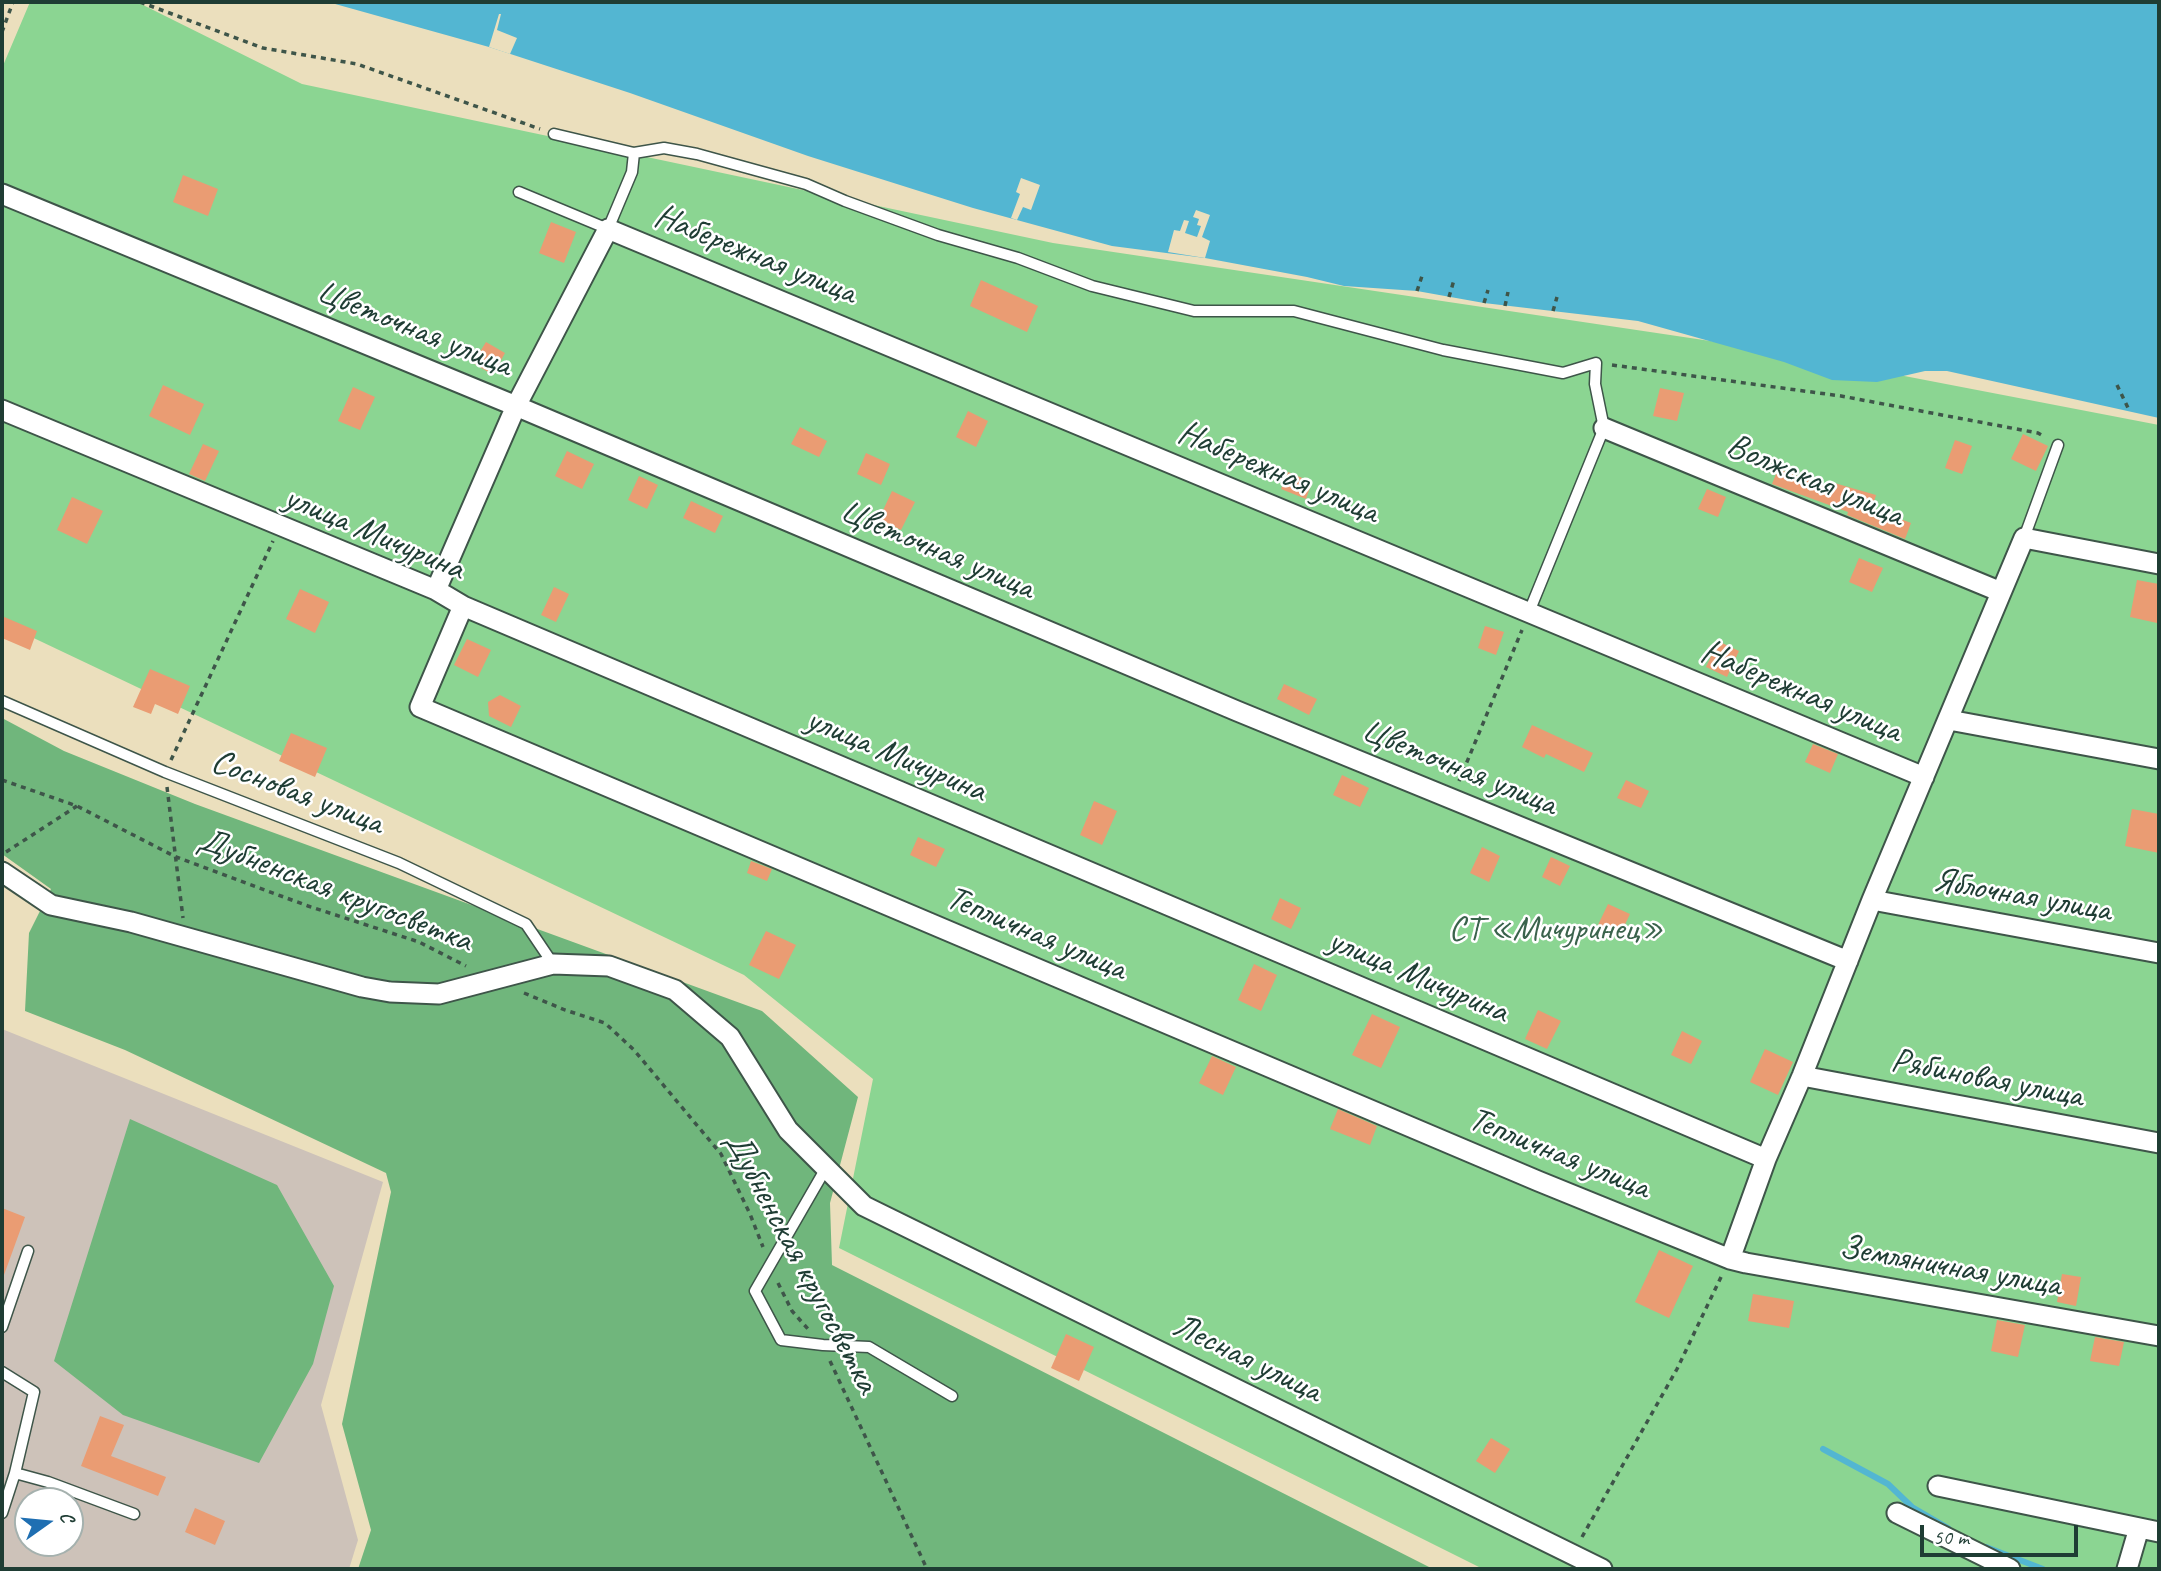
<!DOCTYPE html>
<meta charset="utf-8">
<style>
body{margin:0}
#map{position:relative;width:2161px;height:1571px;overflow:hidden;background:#ebdfbd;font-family:Caveat,sans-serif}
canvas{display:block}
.frame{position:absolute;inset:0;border:4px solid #1f3d34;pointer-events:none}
.north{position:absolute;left:14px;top:1487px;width:70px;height:70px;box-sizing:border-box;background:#fff;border:2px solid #a5b1ae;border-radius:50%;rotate:75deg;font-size:19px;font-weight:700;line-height:28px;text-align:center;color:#1f3d34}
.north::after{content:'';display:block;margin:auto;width:24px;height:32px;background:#1f6fb2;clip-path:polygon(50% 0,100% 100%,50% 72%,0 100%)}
.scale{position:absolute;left:1920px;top:1525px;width:158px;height:32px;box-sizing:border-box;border:4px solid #1f3d34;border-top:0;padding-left:9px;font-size:21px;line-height:24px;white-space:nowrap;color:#1f3d34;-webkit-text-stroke:5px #fff;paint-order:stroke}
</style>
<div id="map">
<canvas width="2161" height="1571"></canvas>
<div class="frame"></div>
<div class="north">С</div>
<div class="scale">50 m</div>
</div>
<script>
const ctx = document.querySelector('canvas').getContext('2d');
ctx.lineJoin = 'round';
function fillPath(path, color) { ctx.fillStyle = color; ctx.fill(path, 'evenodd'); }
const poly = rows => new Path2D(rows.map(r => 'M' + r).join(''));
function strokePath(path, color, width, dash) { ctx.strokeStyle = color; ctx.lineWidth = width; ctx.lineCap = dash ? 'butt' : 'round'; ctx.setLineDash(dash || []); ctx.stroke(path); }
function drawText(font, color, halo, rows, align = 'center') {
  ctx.font = font + ' Caveat,sans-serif'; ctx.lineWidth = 5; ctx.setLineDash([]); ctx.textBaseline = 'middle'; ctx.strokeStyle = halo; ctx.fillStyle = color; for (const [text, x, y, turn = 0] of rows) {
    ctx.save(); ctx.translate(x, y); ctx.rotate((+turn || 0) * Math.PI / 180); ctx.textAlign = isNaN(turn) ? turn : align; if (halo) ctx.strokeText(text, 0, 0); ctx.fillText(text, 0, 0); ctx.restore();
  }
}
fillPath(poly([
 [2,1029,383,1182,321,1405,358,1540,349,1569,2,1569],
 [28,1501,70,1501,70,1543,28,1543]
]), '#cdc2b9');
fillPath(poly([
 [30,2,137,2,302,84,1053,243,1764,349,2159,425,2159,1569,1483,1569,839,1248,873,1079,744,975,2,623,2,68]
]), '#8bd592');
fillPath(poly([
 [2,718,64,751,195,804,762,1011,858,1097,830,1203,832,1265,1433,1569,358,1569,371,1530,342,1424,391,1192,386,1173,125,1050,25,1011,29,933,51,889,2,854],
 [130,1119,277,1185,334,1286,313,1364,259,1463,123,1415,54,1361]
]), '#70b67c');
fillPath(poly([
 [328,2,2159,2,2159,418,1947,371,1925,371,1877,382,1832,380,1784,362,1638,321,1484,303,1417,291,1344,286,1307,277,1205,258,1112,246,973,208,808,156,630,93,489,47]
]), '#53b6d2');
fillPath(poly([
 [499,14,501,14,497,30,517,38,510,54,489,47],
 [1021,178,1040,185,1031,210,1023,207,1017,220,1011,218,1020,194,1016,192],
 [1196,210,1210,215,1202,237,1210,241,1205,258,1168,252,1174,230,1180,231,1184,220,1189,221,1185,233,1197,237,1201,226,1197,225,1199,219,1193,217]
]), '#ebdfbd');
strokePath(poly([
 [1823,1449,1888,1484,1912,1507,1948,1528],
 [1986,1547,2043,1569]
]), '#53b6d2', 6);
fillPath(poly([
 [183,175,218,189,208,216,173,202],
 [551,222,576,232,564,263,539,253],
 [981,280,1038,306,1027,332,970,306],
 [486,342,505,353,493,375,473,363],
 [163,385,204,404,190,435,149,416],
 [353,387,375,397,360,430,338,421],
 [1660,388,1684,393,1677,421,1653,416],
 [968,411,988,421,976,447,956,437],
 [800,427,827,441,819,457,791,444],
 [2023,434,2048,446,2036,471,2011,459],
 [1955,440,1972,446,1962,474,1945,468],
 [203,444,219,451,205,481,189,474],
 [567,451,594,464,582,489,555,476],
 [866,453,890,464,881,485,857,474],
 [1778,469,1828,487,1831,482,1876,495,1872,508,1911,523,1905,539,1847,515,1848,512,1772,484],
 [1288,472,1312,482,1306,499,1281,489],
 [639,476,658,485,647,509,628,500],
 [1707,489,1726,497,1718,517,1698,509],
 [892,491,915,502,901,530,879,519],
 [72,497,103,511,87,544,57,530],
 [691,501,723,516,715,533,683,518],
 [1859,558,1883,568,1872,592,1849,582],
 [2137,580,2159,584,2157,623,2130,617],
 [554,587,569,594,556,622,541,615],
 [300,589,329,602,315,633,286,619],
 [2,616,37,631,30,650,2,638],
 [1485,626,1504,632,1496,655,1478,648],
 [467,639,491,650,478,677,454,665],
 [1718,641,1739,651,1727,677,1706,667],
 [150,669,190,686,178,714,155,704,151,714,133,707],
 [1284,684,1317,699,1309,715,1277,699],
 [500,695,521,706,511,727,489,716,488,702],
 [1532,725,1593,753,1584,772,1546,754,1544,758,1522,747],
 [291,733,327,748,315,777,279,761],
 [1813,744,1838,754,1830,773,1805,762],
 [1342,775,1369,788,1360,807,1333,795],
 [1626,780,1649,791,1641,808,1617,798],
 [1094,801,1117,811,1102,845,1080,835],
 [2132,809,2159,814,2159,853,2125,846],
 [918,837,945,849,936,867,910,855],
 [1482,847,1500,856,1489,882,1470,873],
 [1551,857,1570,866,1560,886,1542,877],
 [751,861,772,869,767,881,747,873],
 [1280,898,1301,908,1291,929,1271,919],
 [1608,904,1630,914,1620,935,1598,925],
 [766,931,796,945,779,979,749,965],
 [1254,964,1277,975,1261,1011,1238,1000],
 [1538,1010,1561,1021,1547,1049,1525,1039],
 [1372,1014,1400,1027,1381,1068,1352,1055],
 [1682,1031,1702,1041,1691,1064,1671,1055],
 [1765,1049,1793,1062,1778,1095,1750,1082],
 [1212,1056,1236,1067,1223,1095,1199,1083],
 [1338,1109,1377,1126,1370,1145,1330,1129],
 [2,1208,25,1217,4,1275,2,1275],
 [1659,1250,1693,1266,1669,1318,1635,1302],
 [2062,1274,2081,1277,2076,1306,2057,1302],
 [1753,1294,1794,1301,1789,1328,1748,1321],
 [1997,1320,2025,1325,2018,1357,1991,1351],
 [1066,1334,1094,1347,1079,1381,1051,1368],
 [2095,1337,2124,1342,2119,1366,2090,1361],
 [100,1416,124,1425,111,1456,166,1477,158,1496,81,1466],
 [1491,1438,1510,1449,1495,1473,1476,1461],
 [195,1508,225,1521,215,1545,185,1532]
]), '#ea9c73');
const service = poly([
 [554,134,634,153,664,148,697,154,806,184,845,201,938,235,1018,258,1092,286,1194,311,1294,311,1443,350,1563,373,1596,363,1595,384,1604,428,1529,612],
 [519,192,608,229,632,172,634,153],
 [2024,538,2058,445],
 [2,701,165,772,399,863,526,924,553,964],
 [826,1168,755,1291,781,1340,823,1345,869,1347,952,1396],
 [2,1327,28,1251],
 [2,1372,34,1392,15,1473],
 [2,1513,15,1473,48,1482,134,1514]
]);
const minor = poly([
 [2,194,516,406,1237,711,1848,961],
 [2,410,436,590,463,606,1766,1159],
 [1604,428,2001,592],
 [436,590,516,406,608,229,1924,777],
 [463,606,420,707,1538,1181,1730,1259,1746,1263,2159,1336],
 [1949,720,2159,759],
 [2,872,51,905,131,922,362,987,390,992,439,994,553,964,609,966,675,990,730,1037,788,1130,864,1206,1602,1569],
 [1872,900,2159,953],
 [1802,1076,2159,1143],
 [1730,1259,1766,1159,1802,1076,1872,900,2024,538,2159,564],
 [1938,1486,2159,1532],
 [1897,1513,2010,1569],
 [2127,1569,2139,1528]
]);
strokePath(service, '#3e5549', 13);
strokePath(minor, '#3e5549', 23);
strokePath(poly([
 [140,2,263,48,357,64,540,129],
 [2,32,13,2],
 [1417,291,1422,276],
 [1449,297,1454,280],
 [1484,303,1488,290],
 [1505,306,1508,292],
 [1553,311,1557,297],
 [1612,365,1841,396,2038,433,2045,437],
 [2117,385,2130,412],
 [171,760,273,541],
 [2,780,77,806,176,857,308,906,419,942,466,966],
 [1459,781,1522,630],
 [167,787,183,918],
 [6,852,77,806],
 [524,993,565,1010,605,1023,634,1050,721,1154,750,1214,763,1247],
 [778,1283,792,1311,808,1329],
 [830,1361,927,1569],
 [1582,1537,1677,1369,1722,1275]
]), '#3e5549', 3.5, [5, 5]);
strokePath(service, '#fff', 10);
strokePath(minor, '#fff', 19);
drawText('35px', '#1f3d34', '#fff', [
 ["Набережная улица",755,255,22],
 ["Цветочная улица",414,329,22],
 ["Набережная улица",1278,473,23],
 ["Волжская улица",1815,481,23],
 ["улица Мичурина",374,534,23],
 ["Цветочная улица",937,550,23],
 ["Набережная улица",1801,692,23],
 ["улица Мичурина",896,756,23],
 ["Цветочная улица",1459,768,22],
 ["Сосновая улица",297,793,21],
 ["Дубненская кругосветка",335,891,21],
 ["Яблочная улица",2022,896,10],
 ["Тепличная улица",1036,934,23],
 ["улица Мичурина",1418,977,23],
 ["Рябиновая улица",1987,1079,11],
 ["Тепличная улица",1559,1154,22],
 ["Дубненская кругосветка",801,1263,62],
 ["Земляничная улица",1950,1267,10],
 ["Лесная улица",1247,1359,26]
]);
drawText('35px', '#3a634c', '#fff', [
 ["СТ «Мичуринец»",1556,930]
]);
</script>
